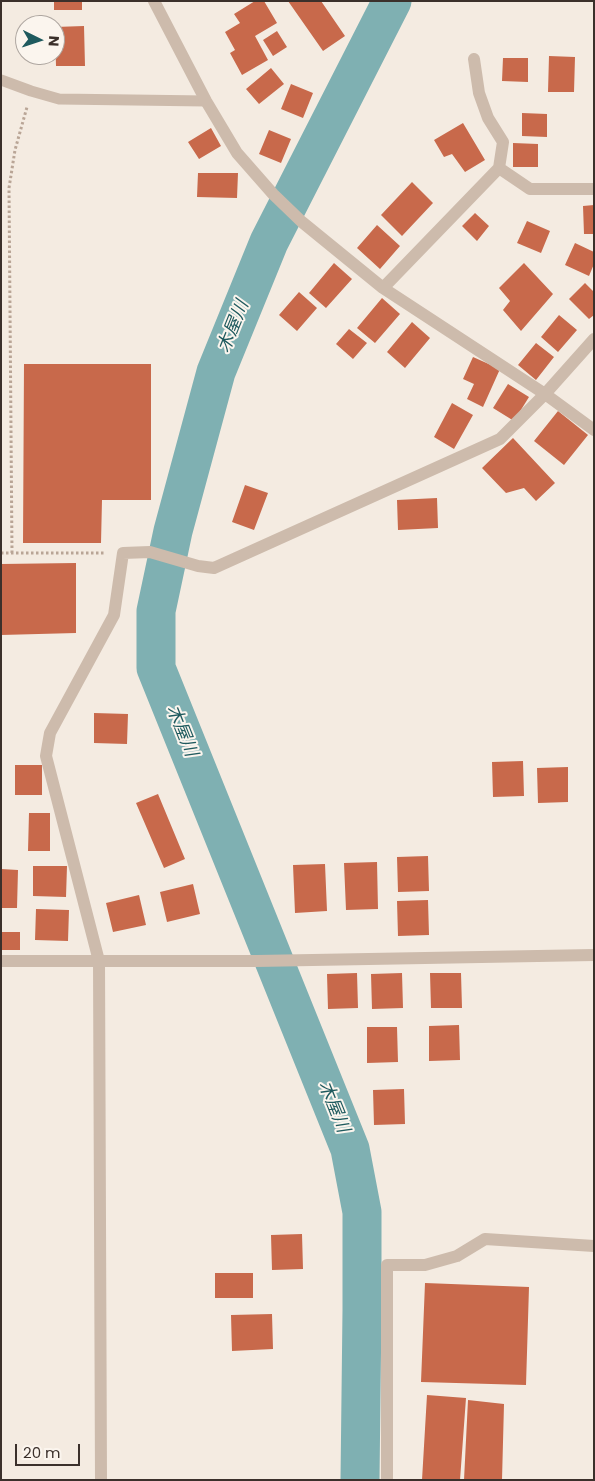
<!DOCTYPE html>
<meta charset="utf-8">
<style>
body{margin:0}
#map{position:relative;width:595px;height:1481px;overflow:hidden;background:#f4ebe1;font-family:Poppins,sans-serif}
canvas{display:block}
.frame{position:absolute;inset:0;border:2px solid #3b302b;pointer-events:none}
.north{position:absolute;left:15px;top:15px;width:50px;height:50px;box-sizing:border-box;background:#fbf5ee;border:1px solid #aea6a0;border-radius:50%;rotate:94deg;font-size:14px;font-weight:700;line-height:20px;text-align:center;color:#3b302b}
.north::after{content:'';display:block;margin:auto;width:18px;height:22px;background:#1f5a5e;clip-path:polygon(50% 0,100% 100%,50% 72%,0 100%)}
.scale{position:absolute;left:15px;top:1444px;width:65px;height:22px;box-sizing:border-box;border:2px solid #3b302b;border-top:0;padding-left:6px;font-size:15px;line-height:18px;white-space:nowrap;color:#3b302b;-webkit-text-stroke:4px #fbf5ee;paint-order:stroke}
</style>
<div id="map">
<canvas width="595" height="1481"></canvas>
<div class="frame"></div>
<div class="north">N</div>
<div class="scale">20 m</div>
</div>
<script>
const ctx = document.querySelector('canvas').getContext('2d');
ctx.lineJoin = 'round';
const poly = rows => new Path2D(rows.map(r => 'M' + r).join(''));
function strokePath(path, color, width, dash) { ctx.strokeStyle = color; ctx.lineWidth = width; ctx.lineCap = dash ? 'butt' : 'round'; ctx.setLineDash(dash || []); ctx.stroke(path); }
function fillPath(path, color) { ctx.fillStyle = color; ctx.fill(path, 'evenodd'); }
function drawText(font, color, halo, rows, align = 'center') {
  ctx.font = font + ' Poppins,"Noto Sans JP",sans-serif'; ctx.lineWidth = 4; ctx.setLineDash([]); ctx.textBaseline = 'middle'; ctx.strokeStyle = halo; ctx.fillStyle = color; for (const [text, x, y, turn = 0] of rows) {
    ctx.save(); ctx.translate(x, y); ctx.rotate((+turn || 0) * Math.PI / 180); ctx.textAlign = isNaN(turn) ? turn : align; if (halo) ctx.strokeText(text, 0, 0); ctx.fillText(text, 0, 0); ctx.restore();
  }
}
strokePath(poly([
 [360,1480,362,1310,362,1212,350,1149,156,668,156,611,173,531,216,372,269,242,392,1]
]), '#7fb0b2', 39);
fillPath(poly([
 [54,1,82,1,82,10,54,10],
 [255,1,264,1,277,23,255,36,268,60,242,75,230,53,235,50,225,32,240,23,234,14],
 [288,1,321,1,345,36,323,51],
 [84,26,85,66,56,66,55,27],
 [277,31,287,47,273,56,263,40],
 [549,56,575,57,574,92,548,92],
 [503,58,528,58,528,82,502,81],
 [271,68,284,84,259,104,246,89],
 [291,84,313,93,303,118,281,109],
 [522,113,547,114,547,137,522,136],
 [463,123,485,160,465,172,452,154,444,157,434,140],
 [211,128,221,146,199,159,188,142],
 [269,130,291,139,281,163,259,154],
 [513,143,538,144,538,167,513,167],
 [198,173,238,173,237,198,197,197],
 [412,182,433,203,402,236,381,215],
 [594,205,594,234,584,234,583,206],
 [475,213,489,226,477,241,462,226],
 [527,221,550,231,541,253,517,243],
 [377,225,400,246,380,269,357,248],
 [575,243,594,252,594,264,589,276,565,265],
 [334,263,352,279,326,308,309,293],
 [524,263,553,294,521,331,503,310,510,301,499,288],
 [585,283,594,292,594,315,589,319,569,299],
 [299,292,317,308,297,331,279,315],
 [382,298,400,314,375,343,357,328],
 [559,315,577,330,558,352,541,337],
 [412,322,430,338,405,368,387,352],
 [349,329,367,343,353,359,336,344],
 [536,343,554,357,536,380,518,365],
 [473,357,500,369,483,407,467,399,474,384,463,379],
 [24,364,151,364,151,500,102,500,101,543,23,543],
 [508,384,529,397,514,421,493,408],
 [452,403,473,415,454,449,434,437],
 [558,411,588,435,564,465,534,441],
 [513,438,555,483,536,501,524,488,506,493,482,468],
 [245,485,268,493,254,530,232,522],
 [437,498,438,528,398,530,397,500],
 [76,563,76,633,1,635,1,564],
 [94,713,128,714,127,744,94,743],
 [523,761,524,796,493,797,492,762],
 [15,765,42,765,42,795,15,795],
 [568,767,568,802,538,803,537,768],
 [158,794,185,859,164,868,136,803],
 [29,813,50,813,50,851,28,851],
 [428,856,429,891,398,892,397,857],
 [377,862,378,909,346,910,344,863],
 [325,864,327,911,295,913,293,865],
 [33,866,67,866,66,897,33,896],
 [1,869,18,870,17,908,1,908],
 [193,884,200,914,167,922,160,892],
 [139,895,146,925,113,932,106,903],
 [428,900,429,935,398,936,397,901],
 [36,909,69,910,68,941,35,940],
 [1,932,20,932,20,950,1,950],
 [357,973,358,1008,328,1009,327,974],
 [402,973,403,1008,372,1009,371,974],
 [430,973,461,973,462,1008,431,1008],
 [459,1025,460,1060,429,1061,429,1026],
 [367,1027,397,1027,398,1062,367,1063],
 [404,1089,405,1124,374,1125,373,1090],
 [302,1234,303,1269,272,1270,271,1235],
 [215,1273,253,1273,253,1298,215,1298],
 [425,1283,529,1287,526,1385,421,1382],
 [272,1314,273,1349,232,1351,231,1315],
 [427,1395,466,1398,460,1480,422,1480],
 [468,1400,504,1404,502,1480,464,1480]
]), '#c8694b');
strokePath(poly([
 [1,553,106,553],
 [12,553,9,188,15,150,27,107]
]), '#b9a596', 3, [2.5, 2.5]);
strokePath(poly([
 [1,80,31,91,59,99,206,101]
]), '#cdbbac', 11);
strokePath(poly([
 [154,1,206,101,237,153,273,194,302,222,383,288,545,394,594,430],
 [499,168,530,189,594,189],
 [383,288,499,168,503,142,488,118,479,93,474,59],
 [1,961,256,961,594,955],
 [101,1480,99,961,46,756,50,733,114,615,123,553,150,552,198,566,214,568,500,439,545,394,594,339],
 [387,1480,387,1265,425,1265,457,1256,485,1239,594,1246]
]), '#cdbbac', 12);
drawText('italic 18px', '#1f5a5e', '#fbf5ee', [
 ["木屋川",234,327,-68],
 ["木屋川",181,731,68],
 ["木屋川",333,1107,68]
]);
</script>
